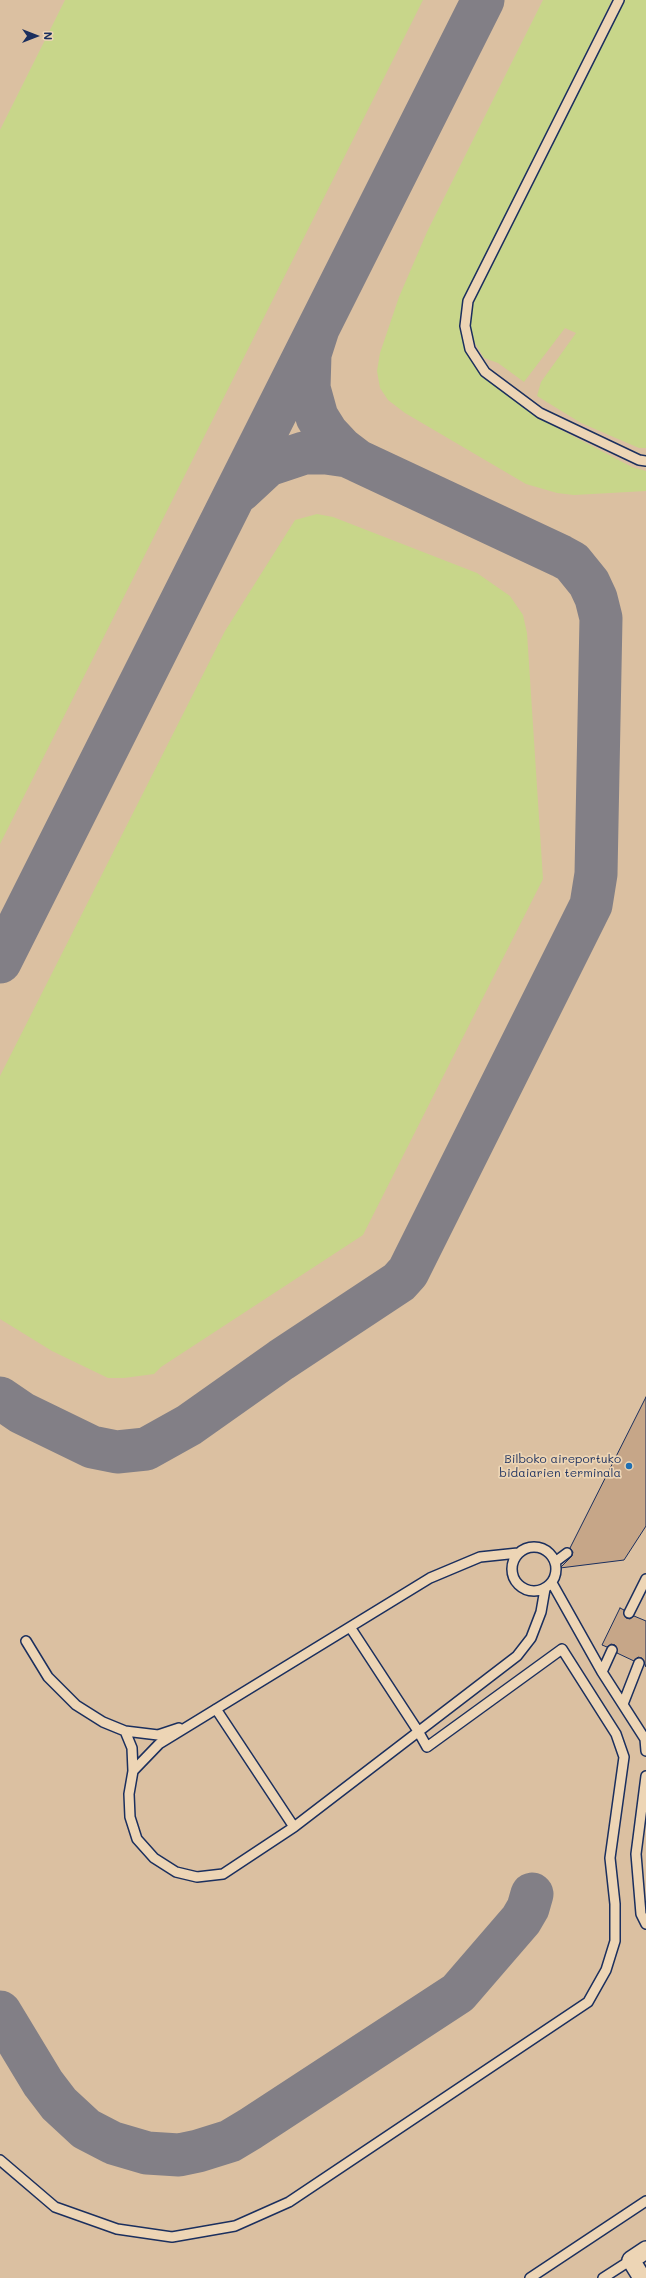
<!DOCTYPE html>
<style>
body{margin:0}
#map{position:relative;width:646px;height:2278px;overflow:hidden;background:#eacfad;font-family:Mali,sans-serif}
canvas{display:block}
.north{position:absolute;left:16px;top:16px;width:40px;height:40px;-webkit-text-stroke:3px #edd5b5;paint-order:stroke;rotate:90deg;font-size:11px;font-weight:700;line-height:16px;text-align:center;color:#1b2f5e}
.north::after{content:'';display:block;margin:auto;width:14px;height:18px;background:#1b2f5e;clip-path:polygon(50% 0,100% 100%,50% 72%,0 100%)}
</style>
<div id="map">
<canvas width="646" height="2278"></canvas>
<div class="north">N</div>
</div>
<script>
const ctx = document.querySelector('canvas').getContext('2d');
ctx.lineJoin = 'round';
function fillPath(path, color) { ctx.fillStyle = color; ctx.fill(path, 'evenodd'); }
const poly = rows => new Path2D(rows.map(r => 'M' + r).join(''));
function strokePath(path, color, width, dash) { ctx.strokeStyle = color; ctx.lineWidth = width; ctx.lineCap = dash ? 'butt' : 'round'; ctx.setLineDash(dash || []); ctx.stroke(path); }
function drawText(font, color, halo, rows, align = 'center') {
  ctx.font = font + ' Mali,sans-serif'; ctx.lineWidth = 3.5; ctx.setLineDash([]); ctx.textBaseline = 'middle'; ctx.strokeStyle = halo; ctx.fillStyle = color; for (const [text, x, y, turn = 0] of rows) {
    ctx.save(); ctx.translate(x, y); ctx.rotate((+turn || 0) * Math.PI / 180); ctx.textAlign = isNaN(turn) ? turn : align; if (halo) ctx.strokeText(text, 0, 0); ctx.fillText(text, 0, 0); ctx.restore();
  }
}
fillPath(poly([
 [0,0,646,0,646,2278,0,2278]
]), '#dbc0a1');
fillPath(poly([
 [65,0,423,0,0,844,0,130],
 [543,0,612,0,464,301,464,341,502,390,546,422,632,467,646,471,646,491,574,495,557,493,526,484,405,413,388,400,380,388,377,371,380,353,399,297,427,232],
 [623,0,646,0,646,448,639,448,581,423,537,396,541,382,576,333,565,328,524,382,498,363,484,358,473,340,470,324,472,304,476,289],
 [317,514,333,517,477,573,510,596,523,615,527,633,543,879,363,1235,161,1367,154,1374,124,1378,108,1378,52,1351,0,1319,0,1076,225,631,295,520]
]), '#c8d68a');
strokePath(poly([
 [240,491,268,465,304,453,326,453,347,456,358,461],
 [0,962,483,0],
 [0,1398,22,1413,92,1447,117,1452,146,1449,189,1425,281,1360,399,1282,408,1272,591,905,596,874,601,618,596,598,589,583,572,562,561,556,358,461,341,448,327,433,317,417,309,388,310,354,318,329],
 [0,2012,43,2083,59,2104,86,2129,113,2143,147,2153,179,2155,198,2151,230,2141,250,2129,458,1993,521,1920,528,1908,532,1894]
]), '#827f86', 43);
const building = poly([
 [646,1397,646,1526,624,1560,560,1568,572,1556,573,1552,570,1548,646,1397],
 [620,1608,624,1610,626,1618,630,1619,634,1616,646,1621,646,1667,642,1658,638,1657,634,1661,617,1653,615,1645,611,1644,607,1647,602,1645,620,1608]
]);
fillPath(building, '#c6a688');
strokePath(building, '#1b2f5e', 1);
const lane = poly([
 [619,0,468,301,465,326,470,349,485,372,540,413,639,460,646,461],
 '512 1569a22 22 0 1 1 44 0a22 22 0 1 1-44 0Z',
 [518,1553,480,1557,430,1578,159,1744,133,1771,129,1794,130,1817,137,1839,154,1858,176,1872,197,1877,223,1874,294,1827,517,1656,531,1638,541,1612,545,1589],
 [555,1562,567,1553],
 [552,1583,602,1672,645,1739,646,1751],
 [629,1613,646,1579],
 [26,1641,48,1677,76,1705,103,1722,125,1731],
 [602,1672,612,1650],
 [623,1704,639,1663],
 [216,1709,294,1827],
 [133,1771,132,1748,125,1731,158,1735,179,1728],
 [646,1776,636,1854,641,1914,646,1924],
 [0,2160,55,2207,117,2229,172,2237,235,2226,289,2202,588,2002,606,1970,615,1941,615,1904,610,1858,624,1757,616,1734,562,1649,427,1747,418,1731,350,1627],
 [530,2278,646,2201],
 [603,2278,631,2260]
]);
const street = poly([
 [642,2278,631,2260,646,2250]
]);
strokePath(lane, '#1b2f5e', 12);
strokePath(street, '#1b2f5e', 20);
strokePath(lane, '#edd5b5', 9);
strokePath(street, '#edd5b5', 17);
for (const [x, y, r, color] of [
 [629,1466,4,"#1f6fb2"]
]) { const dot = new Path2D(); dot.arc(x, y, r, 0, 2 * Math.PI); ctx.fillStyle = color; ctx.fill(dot); strokePath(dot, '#edd5b5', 1.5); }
drawText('12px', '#1b2f5e', '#edd5b5', [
 ["Bilboko aireportuko",621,1459],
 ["bidaiarien terminala",621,1473]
], 'right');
</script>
